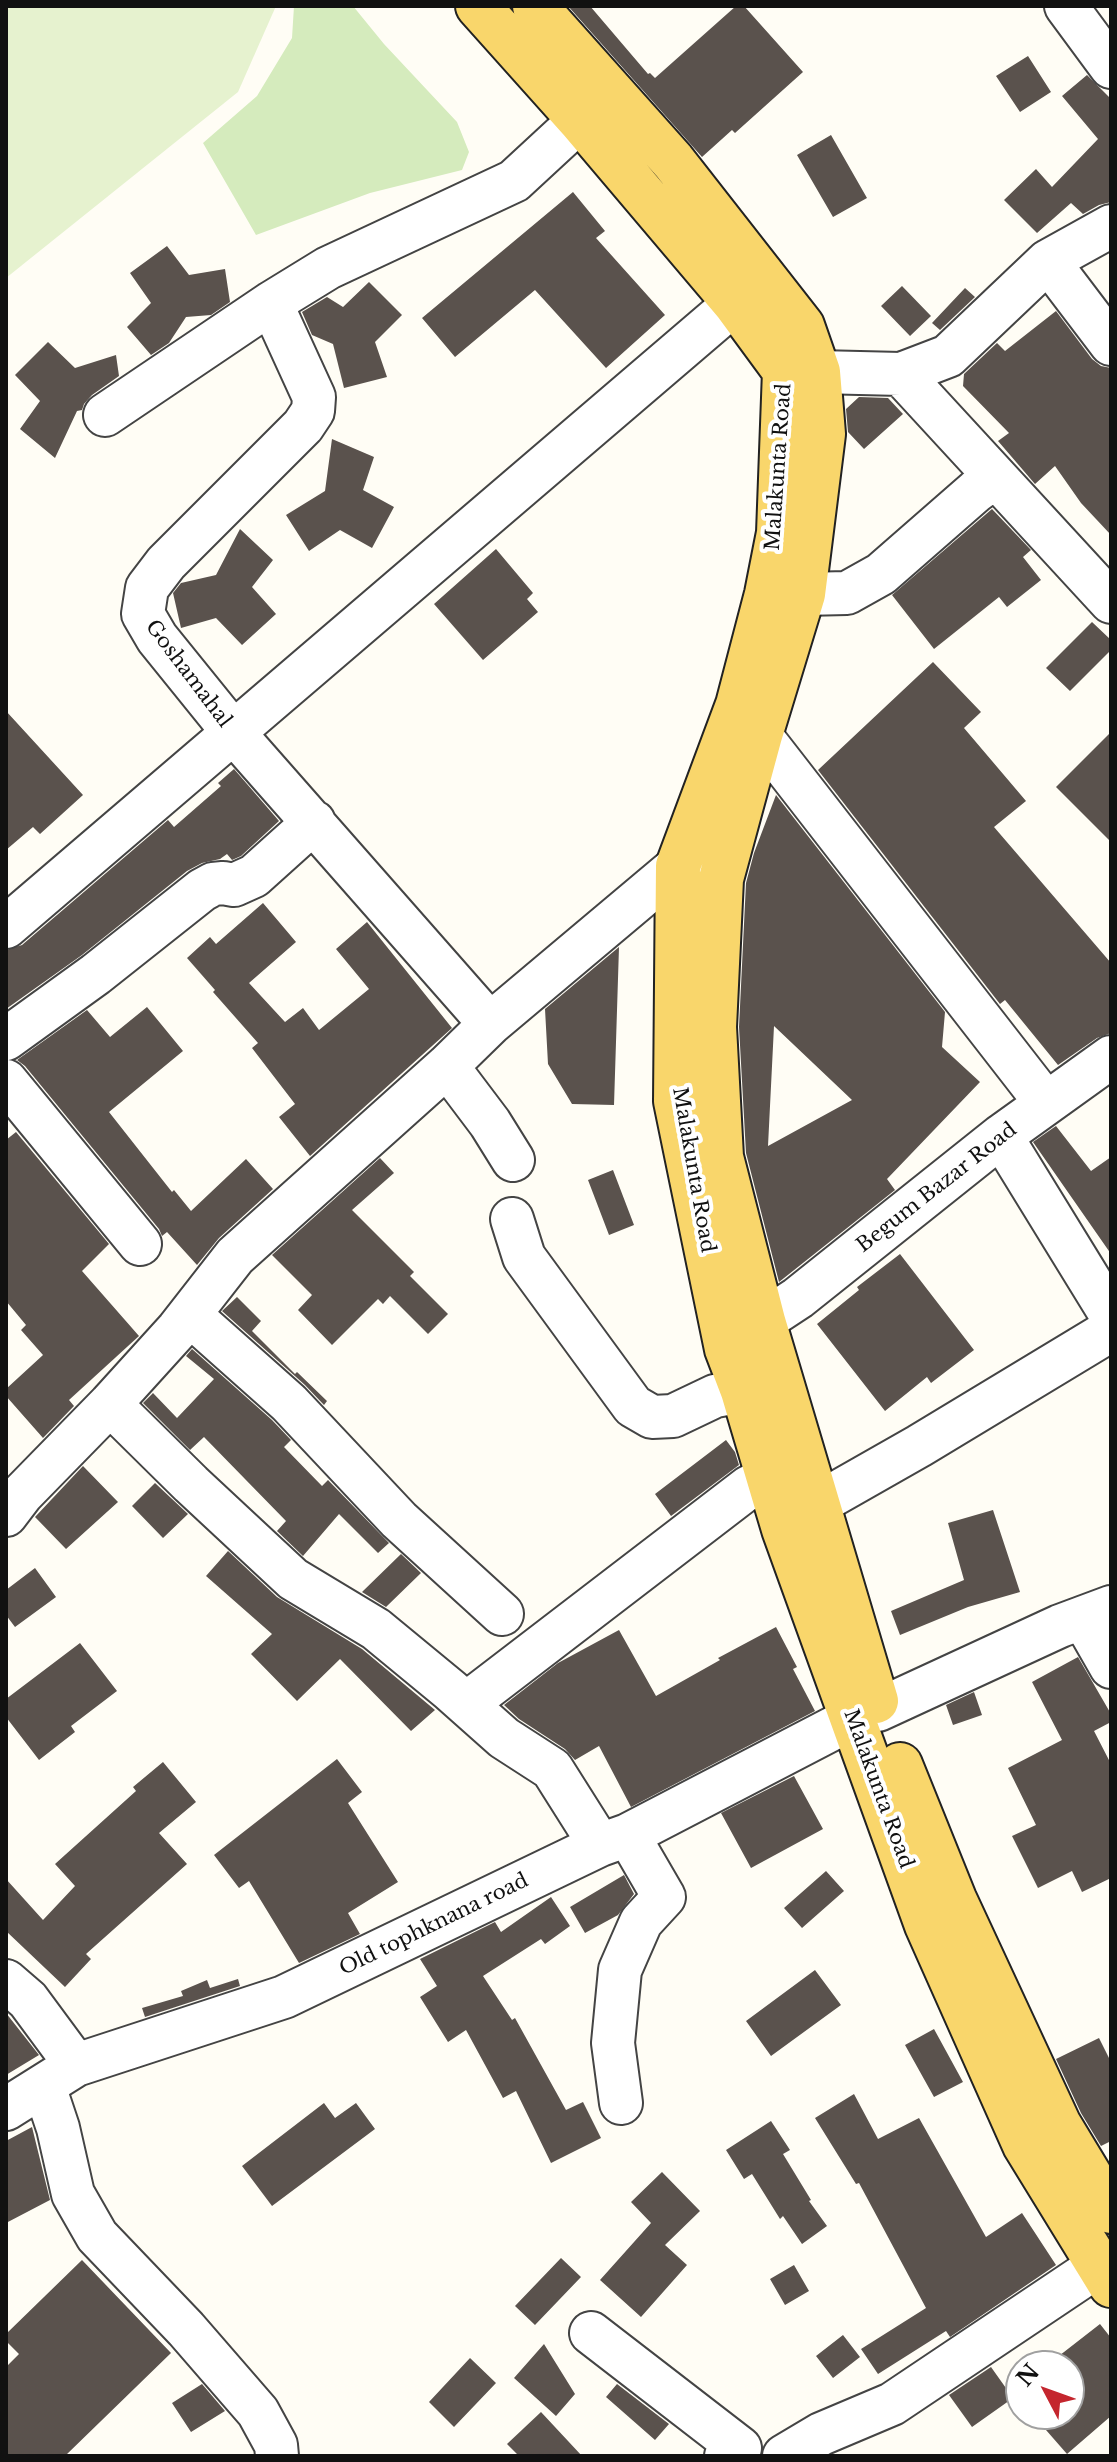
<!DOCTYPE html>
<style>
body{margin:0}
#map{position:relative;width:1117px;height:2462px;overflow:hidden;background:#fffdf5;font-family:"Libre Baskerville",serif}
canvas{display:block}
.frame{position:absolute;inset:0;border:8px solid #111;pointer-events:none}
.north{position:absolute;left:1005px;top:2350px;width:80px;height:80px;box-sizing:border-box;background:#fff;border:2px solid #a0a0a0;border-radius:50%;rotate:311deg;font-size:22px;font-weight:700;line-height:32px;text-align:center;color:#111}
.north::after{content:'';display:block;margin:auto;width:28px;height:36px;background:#c4262e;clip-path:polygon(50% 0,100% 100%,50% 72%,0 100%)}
</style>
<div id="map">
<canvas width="1117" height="2462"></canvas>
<div class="frame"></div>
<div class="north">N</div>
</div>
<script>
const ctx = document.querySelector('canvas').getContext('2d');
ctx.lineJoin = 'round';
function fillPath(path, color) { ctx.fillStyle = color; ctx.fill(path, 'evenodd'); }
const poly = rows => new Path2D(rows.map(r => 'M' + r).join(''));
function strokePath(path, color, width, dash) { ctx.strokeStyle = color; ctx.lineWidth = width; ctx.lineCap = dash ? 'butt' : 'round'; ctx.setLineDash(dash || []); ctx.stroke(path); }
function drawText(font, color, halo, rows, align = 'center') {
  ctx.font = font + ' "Libre Baskerville",serif'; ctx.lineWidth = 8; ctx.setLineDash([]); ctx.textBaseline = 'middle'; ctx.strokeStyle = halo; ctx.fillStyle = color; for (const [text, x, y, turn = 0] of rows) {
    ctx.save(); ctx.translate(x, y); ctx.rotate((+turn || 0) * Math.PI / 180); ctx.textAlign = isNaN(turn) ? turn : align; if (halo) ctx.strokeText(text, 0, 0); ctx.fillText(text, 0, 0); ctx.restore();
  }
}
fillPath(poly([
 [294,6,353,6,384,44,457,122,469,152,462,170,370,193,256,235,203,143,257,96,292,38]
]), '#d5ebbd');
fillPath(poly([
 [6,6,276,6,238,92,6,278]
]), '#e6f2cf');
fillPath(poly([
 [568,6,590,6,648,74,650,73,655,78,736,6,744,6,803,72,735,133,732,130,702,157],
 [1028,56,1051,92,1020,112,996,76],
 [1087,75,1111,99,1111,202,1099,205,1083,214,1071,203,1037,233,1004,200,1036,169,1052,187,1098,139,1062,96],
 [831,135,867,198,833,217,797,155],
 [573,192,605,231,596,238,665,315,606,368,535,290,455,357,422,318],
 [167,246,189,275,225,269,230,302,211,315,186,317,169,343,151,355,127,327,151,303,130,273],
 [369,282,402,315,375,342,387,377,344,388,333,344,312,335,302,312,327,297,343,307],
 [902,286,931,316,910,336,881,306],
 [965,288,975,297,940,330,932,323],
 [1056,311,1092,359,1101,366,1111,368,1111,535,1081,503,1055,466,1035,484,998,441,1009,433,963,386,964,374,997,343,1005,351],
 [48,342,75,368,116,355,119,376,92,395,84,404,82,410,77,411,55,458,20,429,40,401,15,375],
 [859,397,888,398,903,414,864,449,848,432,846,409],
 [332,439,374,457,363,490,394,507,372,548,340,530,309,551,286,515,325,491],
 [992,509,1031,550,1023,557,1041,580,1007,607,999,597,934,649,892,595],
 [240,529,273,560,252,587,276,614,242,645,216,618,181,628,173,593,181,583,216,575],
 [496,549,533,593,527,599,538,612,483,660,434,604],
 [1092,622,1111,640,1111,650,1070,691,1046,668],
 [933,662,981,712,964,728,1026,801,994,827,1111,963,1111,1033,1097,1038,1058,1065,1005,1000,1000,1004,818,770],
 [6,711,83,795,40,834,33,827,6,850],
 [1111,732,1111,842,1056,787],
 [234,769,279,821,241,856,232,860,227,854,220,859,202,863,187,871,82,955,6,1009,6,950,22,945,168,820,174,827,221,786,218,783],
 [776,795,945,1012,942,1047,980,1082,887,1179,895,1190,779,1282,746,1153,739,1027,746,883,754,853],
 [774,1026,852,1100,768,1146],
 [263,903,296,942,249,983,285,1022,303,1008,319,1030,369,989,336,949,367,922,452,1028,310,1156,279,1117,295,1104,252,1048,258,1043,213,992,215,990,187,958,210,937,216,944],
 [619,947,614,1105,572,1104,548,1064,545,1009],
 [147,1007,183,1051,109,1112,172,1192,174,1190,191,1211,246,1159,273,1189,219,1238,197,1265,167,1232,162,1236,159,1229,25,1066,17,1060,87,1010,110,1037],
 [1056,1126,1091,1171,1111,1157,1111,1254,1033,1142],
 [16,1132,109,1244,82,1271,139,1336,69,1400,74,1406,43,1438,6,1396,6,1389,43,1355,21,1330,26,1325,6,1301,6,1140],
 [380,1158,394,1173,352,1210,414,1272,410,1276,448,1314,428,1334,390,1296,383,1304,378,1299,332,1345,298,1310,312,1295,272,1255],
 [613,1170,634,1225,609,1235,588,1180],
 [900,1254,974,1350,931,1383,927,1377,885,1411,817,1324,859,1290,857,1287],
 [237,1297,261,1321,252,1331,295,1374,297,1372,327,1401,324,1405,305,1385,222,1311],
 [192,1349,272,1420,291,1440,284,1447,322,1486,328,1480,389,1543,378,1553,339,1514,303,1556,277,1531,286,1521,204,1437,190,1450,143,1403,153,1393,177,1418,214,1379,186,1356],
 [726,1440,735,1452,739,1465,671,1516,655,1494],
 [83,1466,118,1502,66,1549,35,1517],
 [155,1483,188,1514,163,1538,132,1506],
 [993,1510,1020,1592,968,1607,900,1635,891,1611,964,1580,948,1523],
 [228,1551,277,1597,362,1649,435,1710,411,1731,340,1659,297,1701,251,1654,272,1634,206,1576],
 [401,1554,421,1573,386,1607,362,1592],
 [35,1568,56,1597,15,1627,6,1615,6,1590],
 [776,1627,797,1667,793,1669,815,1711,631,1807,599,1746,575,1760,565,1749,519,1719,504,1705,558,1663,619,1630,656,1696,720,1660,718,1658],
 [80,1643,117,1691,71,1726,75,1732,39,1760,6,1717,6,1699],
 [1078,1657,1111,1714,1111,1722,1094,1731,1111,1764,1111,1878,1082,1892,1072,1871,1038,1888,1012,1836,1036,1825,1008,1768,1062,1740,1032,1682],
 [974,1692,982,1715,953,1725,946,1705],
 [337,1759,362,1792,348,1803,398,1882,348,1913,360,1934,299,1963,249,1881,239,1888,214,1855],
 [163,1762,196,1802,159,1833,187,1864,86,1954,91,1959,65,1987,6,1931,6,1879,43,1920,75,1886,55,1864,136,1791,133,1787],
 [794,1776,823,1829,751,1868,721,1813],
 [826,1871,844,1891,802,1928,784,1908],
 [624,1875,634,1894,618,1915,585,1933,570,1907],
 [551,1897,570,1926,545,1944,541,1939,483,1976,512,2020,515,2018,566,2110,583,2102,601,2138,551,2163,516,2091,503,2098,466,2030,448,2042,420,1997,437,1986,420,1959,495,1922,501,1932],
 [815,1970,841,2005,771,2056,746,2021],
 [238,1979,240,1986,145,2017,142,2008,183,1996,181,1991,207,1980,210,1988],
 [6,2013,39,2055,6,2075],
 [934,2029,963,2082,934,2097,905,2045],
 [1099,2038,1111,2062,1111,2141,1101,2146,1081,2113,1056,2059],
 [854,2094,878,2139,919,2118,986,2237,1022,2213,1056,2265,950,2337,946,2331,878,2374,861,2349,926,2308,859,2183,856,2184,815,2118],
 [324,2103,335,2118,356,2103,375,2129,272,2206,242,2166],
 [771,2121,790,2150,783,2154,811,2200,809,2201,827,2226,802,2244,783,2216,780,2219,752,2174,744,2179,726,2150],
 [32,2127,50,2200,6,2223,6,2141],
 [662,2172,700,2211,665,2245,687,2265,641,2317,600,2280,651,2223,631,2202],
 [561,2258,581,2277,535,2325,515,2306],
 [82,2260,171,2353,65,2456,6,2456,6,2367,19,2354,6,2341,6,2334],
 [794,2265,809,2291,785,2305,770,2279],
 [1100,2324,1111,2338,1111,2416,1067,2454,1032,2414,1069,2414,1069,2366,1046,2366],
 [843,2335,860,2357,833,2378,816,2356],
 [544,2344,575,2394,556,2416,514,2378],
 [470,2358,496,2383,454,2427,429,2402],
 [991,2367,1013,2398,972,2427,949,2395],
 [202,2384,225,2411,191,2432,172,2403],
 [617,2384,669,2424,655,2440,606,2397],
 [541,2412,582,2456,519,2456,507,2444]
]), '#5a524d');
const minor = poly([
 [1066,6,1111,67],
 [1048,261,1111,344],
 [271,303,314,397,313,411,303,426,166,563,147,588,143,614,157,638,233,732,490,1024],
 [818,372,901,374,948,356,1048,261,1111,226],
 [901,374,1111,602],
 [105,415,271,303,328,268,514,181,580,120],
 [803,594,847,593,881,574,976,491,995,477],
 [760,735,1046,1103],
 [6,927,735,303],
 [6,1039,96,974,202,890,213,884,223,883,234,885,254,876,314,822],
 [447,1066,490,1123,513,1160],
 [6,1081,140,1244],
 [1001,1136,1111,1315],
 [512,1219,524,1257,633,1406,652,1417,673,1416,715,1396,743,1391],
 [190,1315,289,1403,399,1520,502,1614],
 [763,1321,798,1298,1001,1136,1111,1057],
 [110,1404,191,1484,293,1579,376,1629,450,1690,504,1738,552,1769,600,1845],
 [817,1504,919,1446,1111,1330],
 [6,1515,22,1494,110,1404,178,1329,235,1256,447,1066,490,1024,678,866,703,860],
 [1083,1618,1111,1667],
 [466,1704,749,1487,769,1477],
 [878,1710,1060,1626,1111,1607],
 [6,1981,28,2000,76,2065],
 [44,2086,58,2128,73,2194,97,2236,186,2329,258,2412,276,2445,277,2456],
 [621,2103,613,2043,620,1970,641,1922,664,1897,628,1835],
 [6,2109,76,2065,284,1997,600,1845,628,1835,853,1718],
 [591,2333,740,2448,726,2456],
 [784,2456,821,2434,892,2404,1098,2266]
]);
const major = poly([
 [478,6,580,120,735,303,785,371,779,533,767,594,738,705,678,866,676,1101,727,1349,743,1391,784,1529,927,1925,1025,2145,1111,2285],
 [535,6,673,161,802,326,818,372,823,434,803,594,760,735,721,879,714,1027,721,1157,763,1321,876,1701],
 [900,1765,954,1899,1059,2125,1111,2211]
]);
strokePath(minor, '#444', 46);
strokePath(major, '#222', 48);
strokePath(minor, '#fff', 42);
strokePath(major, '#f9d66b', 44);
drawText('20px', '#111', '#fff', [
 ["Malakunta Road",779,467,-86],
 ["Goshamahal",188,674,53],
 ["Malakunta Road",693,1170,80],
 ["Begum Bazar Road",937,1188,-38],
 ["Malakunta Road",878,1789,70],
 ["Old tophknana road",434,1925,-26]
]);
</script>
